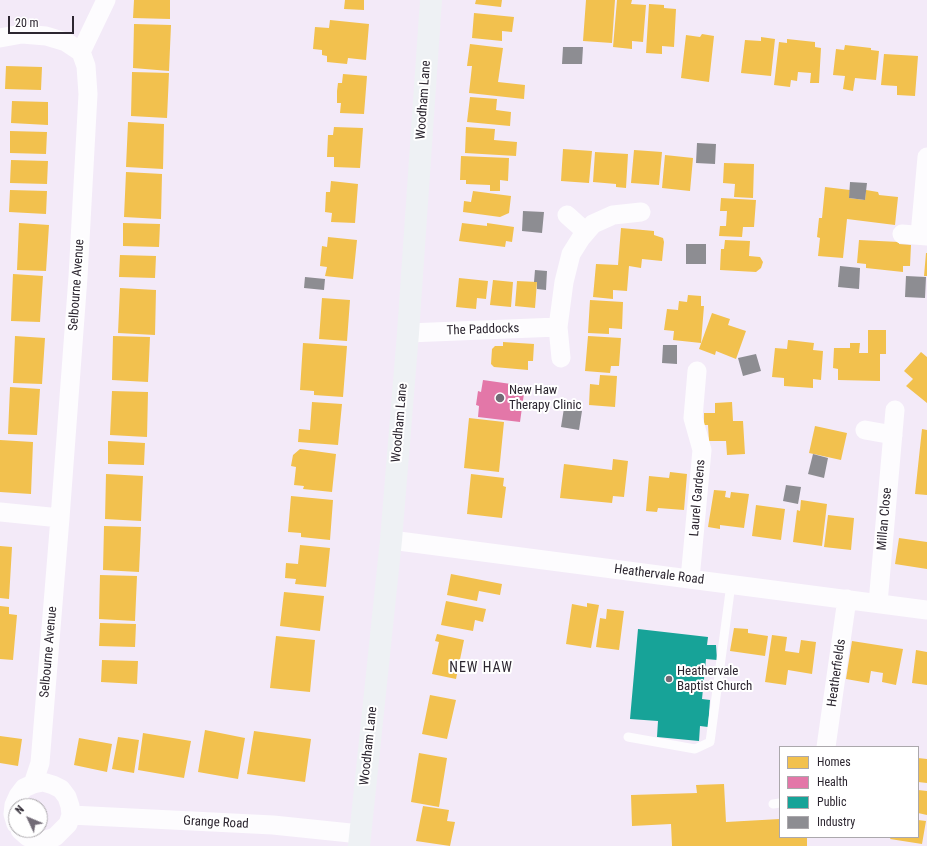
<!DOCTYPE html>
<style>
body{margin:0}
#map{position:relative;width:927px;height:846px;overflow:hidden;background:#f3eaf8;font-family:"Roboto Condensed",sans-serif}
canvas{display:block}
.legend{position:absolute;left:779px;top:746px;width:140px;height:92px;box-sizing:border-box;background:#fff;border:1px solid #aba8ac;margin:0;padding:5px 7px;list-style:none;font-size:12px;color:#2c2630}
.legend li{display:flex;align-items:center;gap:8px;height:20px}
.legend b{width:20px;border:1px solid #aba8ac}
.north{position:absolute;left:8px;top:798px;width:40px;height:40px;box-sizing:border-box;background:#fff;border:1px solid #aba8ac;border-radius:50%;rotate:314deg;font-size:11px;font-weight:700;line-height:16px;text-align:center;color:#2c2630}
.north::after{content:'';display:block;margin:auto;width:14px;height:18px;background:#726b76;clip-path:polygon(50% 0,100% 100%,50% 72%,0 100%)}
.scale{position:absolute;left:8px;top:16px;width:66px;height:18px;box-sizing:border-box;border:2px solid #2c2630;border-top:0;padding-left:5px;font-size:12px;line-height:14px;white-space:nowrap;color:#2c2630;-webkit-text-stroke:3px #fff;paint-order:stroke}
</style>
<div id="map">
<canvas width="927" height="846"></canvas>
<ul class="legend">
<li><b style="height:11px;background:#f2c14e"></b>Homes</li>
<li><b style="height:11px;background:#e377a8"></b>Health</li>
<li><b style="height:11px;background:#17a398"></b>Public</li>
<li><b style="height:11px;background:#8d8d92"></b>Industry</li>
</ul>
<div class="north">N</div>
<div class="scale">20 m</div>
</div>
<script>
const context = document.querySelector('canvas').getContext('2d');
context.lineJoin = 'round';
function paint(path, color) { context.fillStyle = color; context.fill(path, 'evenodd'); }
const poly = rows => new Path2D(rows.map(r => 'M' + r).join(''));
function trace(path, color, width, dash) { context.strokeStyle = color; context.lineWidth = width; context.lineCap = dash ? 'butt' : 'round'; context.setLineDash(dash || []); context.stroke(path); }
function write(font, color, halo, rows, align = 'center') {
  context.font = font + ' "Roboto Condensed",sans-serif'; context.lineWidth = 4; context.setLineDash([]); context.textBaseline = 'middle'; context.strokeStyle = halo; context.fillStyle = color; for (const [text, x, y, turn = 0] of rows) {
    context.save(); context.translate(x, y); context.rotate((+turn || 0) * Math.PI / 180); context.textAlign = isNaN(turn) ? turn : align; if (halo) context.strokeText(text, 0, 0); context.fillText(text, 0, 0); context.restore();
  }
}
paint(poly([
 [134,0,170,0,170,19,133,18],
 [345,0,364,0,364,10,344,9],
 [476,0,502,0,501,7,475,4],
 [586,0,615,0,612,43,583,41],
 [617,0,632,0,631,4,646,5,643,42,632,41,632,49,613,47],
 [649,4,664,5,664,8,676,9,674,47,662,46,662,54,646,53],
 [474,13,514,17,512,32,502,31,502,41,472,38],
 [330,20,369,24,366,60,348,58,347,64,327,62,327,56,322,55,322,50,313,49,315,27,329,28],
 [134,24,171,25,169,71,133,68],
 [702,34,714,36,709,82,681,78,686,35,700,37],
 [761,37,775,39,771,76,741,73,745,40,761,41],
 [787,39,815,42,815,47,821,48,819,83,810,83,811,73,798,72,797,81,791,80,790,87,774,85,779,42,787,43],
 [470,44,503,48,498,82,525,85,524,99,469,93,472,66,467,66],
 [845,45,871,48,871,50,879,51,876,80,855,78,853,91,843,89,845,76,833,75,836,49,844,50],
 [884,54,918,56,915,96,897,95,897,86,881,85],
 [6,66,42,67,41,90,5,89],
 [132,72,169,73,167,118,131,116],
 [343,74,367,76,364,114,340,113,341,103,337,103,337,91,338,83,342,83],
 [470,97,497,99,496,110,511,112,510,126,467,122],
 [12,101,48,102,48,125,11,123],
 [128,122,164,124,163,169,126,167],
 [334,127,363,128,360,168,334,167,334,157,327,157,328,135,333,135],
 [466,127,495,129,494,140,517,142,516,156,465,153],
 [10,131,47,132,46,154,10,153],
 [563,149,592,151,589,183,561,181],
 [634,150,662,152,659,185,631,183],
 [595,152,628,154,626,188,616,187,616,184,593,182],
 [665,155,693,158,690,191,662,188],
 [461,156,509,158,508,181,500,180,500,191,490,191,490,185,466,184,466,180,460,180],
 [11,160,48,161,47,184,10,183],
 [724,163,754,164,753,198,734,197,735,184,723,183],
 [126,172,162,174,161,219,124,217],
 [331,181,358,184,355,223,331,222,332,213,325,212,326,192,330,192],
 [825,187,850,190,849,198,865,200,866,190,878,192,879,195,898,197,895,225,847,219,843,258,818,256,820,238,817,237,819,218,822,218],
 [10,190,47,191,46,214,9,212],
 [473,191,511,196,509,213,500,217,463,212,464,201,471,202],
 [721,198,756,200,754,227,743,227,742,237,719,236,720,226,726,226,727,211,720,211],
 [19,223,49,225,46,271,17,270],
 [123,223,160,224,159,247,123,246],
 [462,223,487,226,487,223,514,227,512,242,506,241,505,247,459,241],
 [621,228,654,231,654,235,663,238,664,242,662,261,642,259,641,268,629,266,627,291,613,290,613,299,593,297,596,264,618,265],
 [328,237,357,240,353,279,325,276,327,267,320,266,322,246,327,247],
 [725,240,750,241,749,256,760,257,763,262,761,268,756,272,720,270,721,249,724,249],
 [859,240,899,242,899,244,911,245,910,266,903,266,903,272,866,268,866,264,857,263],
 [926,253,927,253,927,276,924,276],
 [120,255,156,256,155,278,119,277],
 [13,274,43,276,40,322,11,321],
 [459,278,488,281,486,299,477,298,476,309,456,307],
 [493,280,513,282,511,307,490,305],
 [517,281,537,282,535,308,515,306],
 [120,288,156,290,155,335,118,333],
 [688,295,701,296,701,306,704,306,701,343,673,340,674,331,664,330,667,309,678,310,679,301,687,302],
 [322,298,350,300,347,341,319,339],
 [590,300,623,302,622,329,609,328,609,334,588,333],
 [712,313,730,319,728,325,746,331,736,359,716,351,715,355,699,349],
 [868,330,886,330,886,354,880,354,880,381,838,380,838,369,833,368,834,348,850,348,850,343,860,343,859,353,868,353],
 [15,336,45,338,42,384,13,383],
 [113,336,150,337,148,382,112,380],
 [588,336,621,338,619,366,611,366,610,373,585,371],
 [788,340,814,343,813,350,823,351,821,380,813,379,813,388,784,386,784,378,772,377,775,348,787,349],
 [503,342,534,344,533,361,528,361,528,370,494,367,491,364,492,349,495,346,503,346],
 [303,343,347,346,343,397,314,395,314,391,300,390],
 [921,352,927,357,927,403,906,386,913,379,904,371],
 [600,375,617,376,615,407,589,405,590,384,599,385],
 [10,387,40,389,37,435,8,434],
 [112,391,148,392,147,437,110,435],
 [312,402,342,404,338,445,298,442,299,429,310,430],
 [732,402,733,421,743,421,745,454,727,455,726,441,709,441,708,425,704,425,704,413,715,413,715,403],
 [469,418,504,422,499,472,464,468],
 [815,426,847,433,841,460,809,453],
 [922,429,927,430,927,495,915,494],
 [0,440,33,442,31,494,0,492],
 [108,441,145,443,144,465,108,464],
 [300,449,336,454,332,492,303,489,304,486,294,485,296,467,291,466,293,455],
 [613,459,628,461,624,497,613,496,612,503,560,498,564,464,612,470],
 [670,472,687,474,684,510,658,508,657,512,646,511,649,476,669,478],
 [106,474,143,476,141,521,105,519],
 [471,474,504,478,503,486,506,487,502,518,467,514],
 [714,490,726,491,725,497,730,498,731,492,749,494,744,528,720,525,720,529,708,527],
 [291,496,333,500,330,540,301,537,301,533,288,532],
 [801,500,827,504,822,546,793,542,797,510,800,511],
 [756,505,785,509,781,540,752,536],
 [828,515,854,518,851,550,824,547],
 [104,526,141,527,139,572,103,570],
 [899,538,927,542,927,569,895,564],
 [300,545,330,548,326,587,295,584,296,579,285,578,286,563,298,564],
 [0,546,12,547,9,599,0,598],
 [451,574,502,584,500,595,479,591,477,601,447,595],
 [100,575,137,576,135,621,99,619],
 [284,592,324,596,320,631,280,626],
 [446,601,486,609,483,622,475,620,473,631,441,625],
 [587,603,599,605,591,648,566,644,572,604,587,607],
 [0,606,9,607,9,614,17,615,13,660,0,659],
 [607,609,624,611,619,650,596,647,600,618,606,619],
 [100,623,136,624,135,647,99,646],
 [734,628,748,629,748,633,768,636,765,656,730,651],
 [437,634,464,640,456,679,432,674,439,642,435,641],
 [772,635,787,637,785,651,799,653,801,640,816,642,812,674,788,670,786,685,765,682],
 [276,636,315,640,310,692,270,688],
 [852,641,903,649,896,685,882,682,883,673,871,671,869,683,846,679],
 [916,650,927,652,927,685,912,683],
 [102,660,138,661,137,684,101,682],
 [430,695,456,700,447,739,422,734],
 [205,730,245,738,238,779,198,772],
 [254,731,311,739,305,782,247,774],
 [143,733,191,741,184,778,138,770],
 [0,736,22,739,18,766,0,763],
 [118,737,139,740,134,773,112,769],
 [79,738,112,744,107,772,74,765],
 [419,753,447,758,439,807,411,802],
 [918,758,927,759,927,783,918,782],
 [724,784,726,822,780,819,780,837,807,837,807,846,672,846,671,824,632,826,631,795,697,793,696,785],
 [918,790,927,791,927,815,918,813],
 [423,806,449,810,447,821,455,822,450,846,416,841],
 [918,820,926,821,922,844,890,839,891,837,918,837]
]), '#f2c14e');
paint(poly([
 [483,380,525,386,520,422,478,417,479,406,476,405,478,391,481,392]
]), '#e377a8');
paint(poly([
 [638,629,708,637,707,645,716,645,717,660,706,659,702,699,710,700,708,727,700,726,699,741,657,737,658,721,630,719]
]), '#17a398');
paint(poly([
 [563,47,583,47,582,64,562,64],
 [697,143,716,144,715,164,696,163],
 [850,182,867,183,865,200,849,198],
 [523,211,544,212,542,233,522,231],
 [686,244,706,244,706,264,686,264],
 [840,266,860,268,859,289,838,287],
 [535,270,547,271,546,290,537,289,537,282,534,282],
 [906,276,926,277,925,298,905,297],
 [305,277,325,279,324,290,304,288],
 [663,345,677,345,677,364,662,363],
 [756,354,761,371,743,376,738,358],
 [564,408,582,411,579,430,561,427],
 [813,454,828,458,824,478,808,474],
 [786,485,801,487,798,504,783,501]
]), '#8d8d92');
trace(poly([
 [628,737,695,749,710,742,731,584],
 [773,804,780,803]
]), '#fdfcfe', 9);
trace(poly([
 [0,38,22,34,46,36,66,42,81,52,86,66,88,94,78,277,60,518,40,763,33,784],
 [81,52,106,0],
 [567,215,586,232],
 [902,234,927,236],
 [920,235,927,157],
 [408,333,558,327],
 [561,358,558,327,564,282,571,254,581,238,593,224,613,215,641,212],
 [865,430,893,435],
 [0,512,60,518],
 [391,540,927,610],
 [690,579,702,450,693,418,697,371],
 [878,603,895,410],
 [826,747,847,599],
 [71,815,273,825,360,834],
 [16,824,13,814,14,805,18,796,24,788,33,784,43,782,53,785,61,789,67,797,70,806,71,815,68,824,55,837,46,840,37,840,28,837,20,830]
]), '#fdfcfe', 19);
trace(poly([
 [359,846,391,540,408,333,431,0]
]), '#eef1f4', 22);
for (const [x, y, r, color] of [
 [500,398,5,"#726b76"],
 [669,679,4,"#726b76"]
]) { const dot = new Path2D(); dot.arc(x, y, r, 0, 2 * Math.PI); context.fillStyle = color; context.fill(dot); trace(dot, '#fff', 1.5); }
write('13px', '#2c2630', '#fff', [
 ["Woodham Lane",424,100,-86],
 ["Selbourne Avenue",77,285,-86],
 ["The Paddocks",483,330,-2],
 ["Woodham Lane",400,423,-85],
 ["Laurel Gardens",698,498,-85],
 ["Millan Close",885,519,-85],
 ["Heathervale Road",659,575,7],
 ["Selbourne Avenue",49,652,-85],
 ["Heatherfields",837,673,-82],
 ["Woodham Lane",369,746,-84],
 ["Grange Road",216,823,3]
]);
write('13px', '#2c2630', '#fff', [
 ["New Haw",509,391],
 ["Therapy Clinic",509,406],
 ["Heathervale",677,672],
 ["Baptist Church",677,687]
], 'left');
context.letterSpacing = '1px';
write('14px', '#2c2630', '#fff', [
 ["NEW HAW",481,668]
]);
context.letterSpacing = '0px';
</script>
